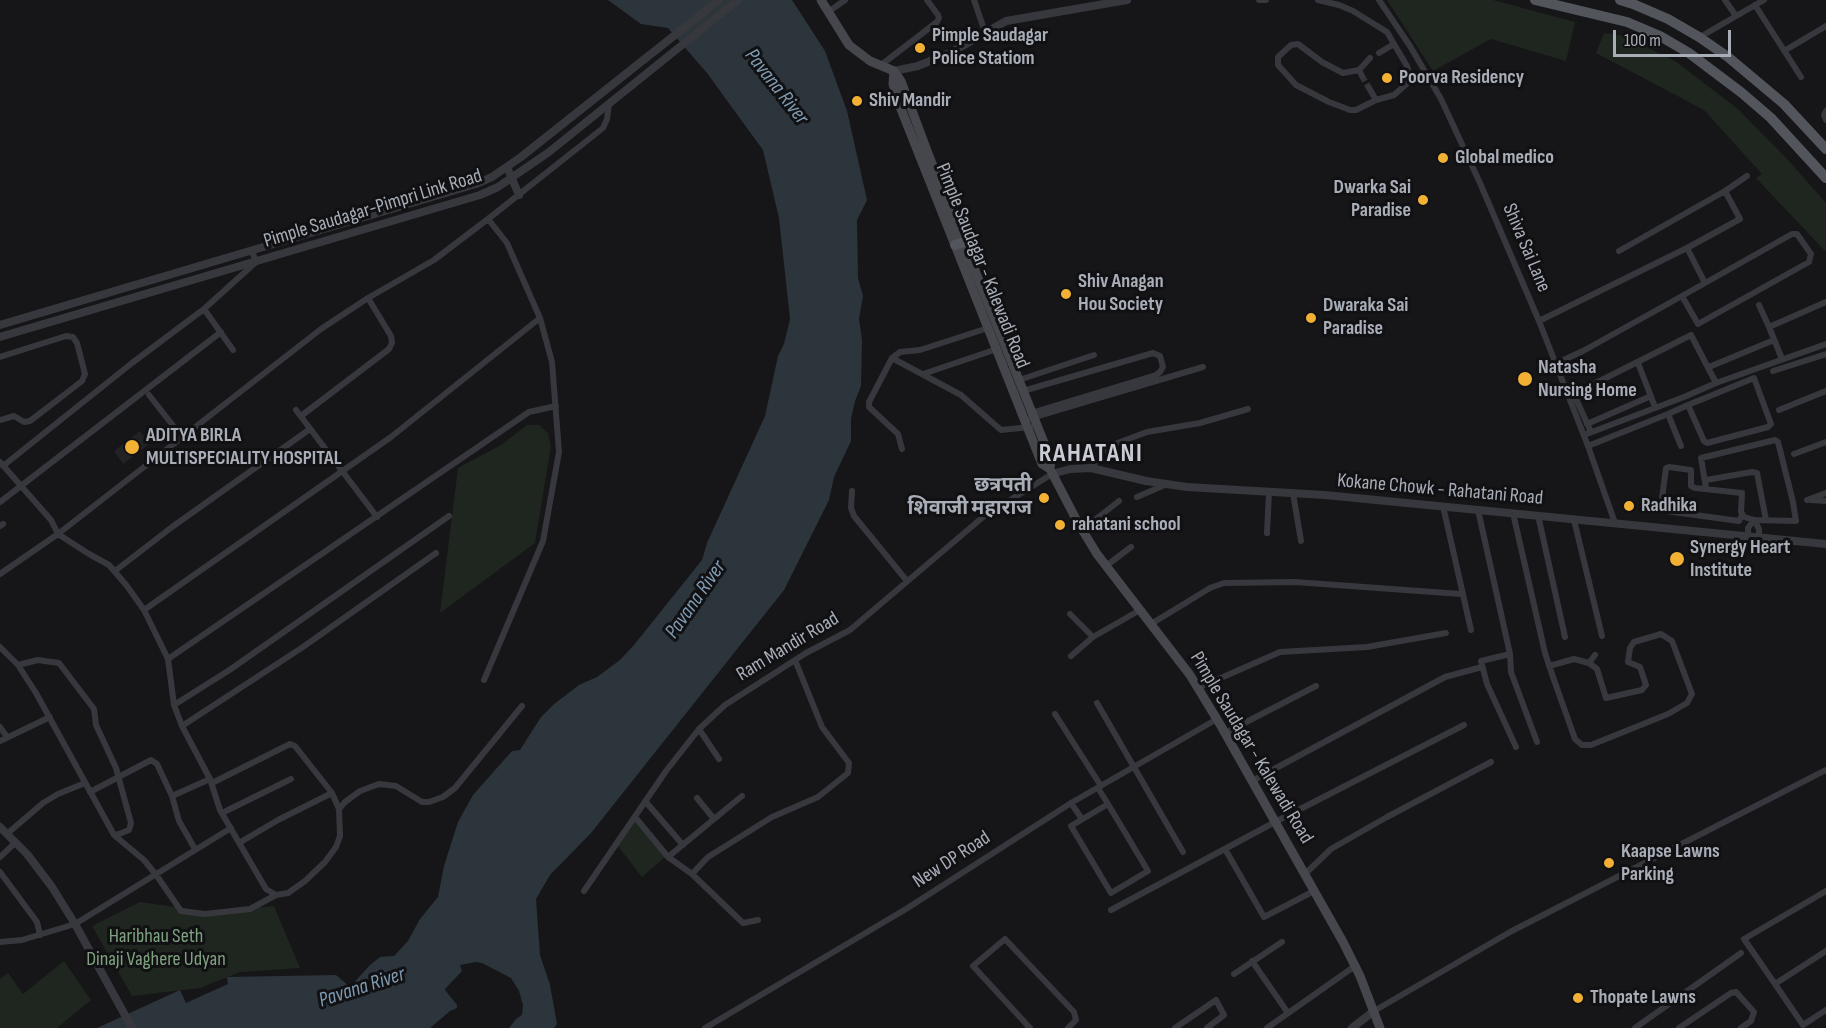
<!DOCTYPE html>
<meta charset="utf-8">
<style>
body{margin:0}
#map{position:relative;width:1826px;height:1028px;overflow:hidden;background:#161618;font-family:"Sofia Sans Condensed",sans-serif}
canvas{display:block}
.scale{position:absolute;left:1613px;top:30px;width:118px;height:27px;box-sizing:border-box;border:3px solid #a8adb8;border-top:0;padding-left:8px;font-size:18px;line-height:21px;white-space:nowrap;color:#a8adb8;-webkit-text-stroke:4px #111113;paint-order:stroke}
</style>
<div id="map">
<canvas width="1826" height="1028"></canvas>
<div class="scale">100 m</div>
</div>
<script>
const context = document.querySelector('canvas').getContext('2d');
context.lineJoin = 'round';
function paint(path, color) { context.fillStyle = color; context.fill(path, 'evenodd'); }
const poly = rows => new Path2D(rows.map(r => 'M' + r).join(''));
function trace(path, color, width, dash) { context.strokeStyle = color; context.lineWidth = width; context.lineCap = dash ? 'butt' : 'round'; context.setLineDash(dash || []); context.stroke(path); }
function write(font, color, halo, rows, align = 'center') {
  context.font = font + ' "Sofia Sans Condensed","Noto Sans Devanagari",sans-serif'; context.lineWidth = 6; context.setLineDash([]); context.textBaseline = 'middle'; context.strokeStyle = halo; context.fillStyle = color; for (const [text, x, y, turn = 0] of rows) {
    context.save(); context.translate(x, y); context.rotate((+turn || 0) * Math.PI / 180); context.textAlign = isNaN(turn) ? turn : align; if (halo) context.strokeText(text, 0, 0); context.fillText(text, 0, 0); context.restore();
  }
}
paint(poly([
 [140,431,149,444,123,464,114,451]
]), '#222225');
paint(poly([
 [1387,0,1493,0,1575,22,1566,61,1491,39,1433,71],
 [1604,33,1624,36,1675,61,1738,109,1788,160,1826,203,1826,252,1756,178,1762,174,1704,110,1596,53],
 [527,425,539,425,548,433,551,446,535,543,440,613,458,468,501,445],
 [634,819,665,857,642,877,617,845],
 [140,902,210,912,274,906,300,968,240,972,200,988,132,996,92,926],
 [64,961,91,1000,57,1028,0,1028,0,979,8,973,23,994]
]), '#1e261f');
paint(poly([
 [608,0,792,0,825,51,847,111,867,200,857,220,858,278,863,296,859,319,862,340,861,386,855,401,851,419,851,441,834,477,829,500,784,590,591,833,550,875,536,899,540,955,550,985,557,1024,554,1028,509,1028,516,1019,522,1015,523,1005,519,991,511,978,482,963,476,962,460,965,462,971,446,988,445,990,457,1005,457,1008,450,1011,430,1028,97,1028,180,990,186,1003,228,984,227,977,336,975,350,987,370,965,380,957,394,956,408,941,420,919,438,897,444,866,458,822,473,795,512,751,520,750,541,717,553,705,579,685,597,677,620,660,634,645,702,560,707,543,765,416,778,356,784,344,790,319,779,218,763,150,707,73,668,28,641,24]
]), '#2c353c');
trace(poly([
 [1362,76,1369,88]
]), '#333438', 6, [6, 3]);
trace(poly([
 [974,0,985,32],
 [1259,0,1266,0],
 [1318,0,1339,5,1353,11,1387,32,1407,66,1411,80],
 [1379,0,1410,46,1441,99,1480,183,1539,321,1588,446,1615,523],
 [1725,0,1736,16],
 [1755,5,1801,77],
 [828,12,845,0],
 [1700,37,1764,0],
 [1784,51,1826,26],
 [1379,53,1394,44],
 [881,65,937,22,939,18,938,15,927,0],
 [1359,70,1370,58],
 [1362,76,1359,70,1343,73,1322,62,1298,44,1291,45,1278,57,1278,65,1296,85,1329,102,1350,110,1356,110,1376,100,1394,95,1411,80,1426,74],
 [1369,88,1376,100],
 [1826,111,1824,115,1826,120],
 [1687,248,1740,219,1725,191,1747,176],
 [1619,251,1725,191],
 [1759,305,1769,327],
 [204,309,256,262,252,251],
 [1539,321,1687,248,1705,283],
 [0,357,66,336,73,337,77,343,85,374,82,381,73,388,30,421,24,422,14,416,0,420],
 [892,358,900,352,920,350,988,328],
 [1782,359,1769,327,1826,302],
 [1638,363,1655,407],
 [1555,364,1583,351,1682,296,1792,234,1797,234,1811,254,1809,262,1698,324,1682,296],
 [1709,367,1774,340],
 [1773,371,1826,354],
 [923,374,997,349],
 [1019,380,1094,355],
 [1023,391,1153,353,1160,356,1163,367,1160,372,1156,375,1031,413],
 [149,395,182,437],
 [296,410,377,517],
 [1779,410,1826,391],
 [1668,414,1681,446],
 [301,416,389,349,392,343,391,336,368,298],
 [1031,418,1203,367],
 [1587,424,1651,396],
 [1591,432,1576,399,1576,393,1691,335,1716,383],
 [1584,435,1684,397,1716,383,1826,344],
 [1588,446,1668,414,1688,405,1754,378,1771,424,1768,427,1707,443,1704,441,1688,405],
 [902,449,898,434,869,407,869,402,892,358,961,395,1001,430,1030,427],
 [1794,454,1826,442],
 [0,462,51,520,58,534,89,554,109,565,127,586,144,610,168,659,174,705,182,726,210,779,220,810,266,889,276,895,288,893,305,881,325,862,336,847,340,836,339,809,332,793,295,746,290,744,212,783],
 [3,466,132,363,204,309,233,350],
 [1091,468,1107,447,1147,432,1200,423,1248,409],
 [1706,480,1752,472,1757,473,1766,520],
 [1706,488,1701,458,1775,440,1778,442,1793,502,1796,521,1754,520,1744,517,1741,512,1742,493,1695,488,1691,486,1691,470,1669,467,1666,468,1661,506,1666,511,1739,521,1742,515],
 [852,491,851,508,854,516,907,581],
 [1293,493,1301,541],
 [1137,497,1167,484],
 [1807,500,1826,493],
 [1811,500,1826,501],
 [0,502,221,332],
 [1443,506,1471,630],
 [1478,510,1510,654,1511,672,1537,742],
 [1513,513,1545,653,1553,677,1575,739,1582,745,1591,745,1668,714,1687,703,1692,694,1672,641,1661,634,1634,642,1630,648,1628,662,1640,667,1646,685,1642,690,1606,698,1597,669,1589,663,1574,659,1549,666],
 [1538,515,1565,637],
 [1574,520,1602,636],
 [1754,520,1759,529,1759,537],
 [0,526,3,524],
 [1082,530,1119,501],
 [1267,533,1269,492],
 [1748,536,1748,528,1754,520],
 [1106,566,1131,547],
 [115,571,172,527,310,429],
 [0,574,58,534,321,329,368,298,434,260,488,219,603,128,607,119,609,104],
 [144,610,391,437,540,318],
 [1070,614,1093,637],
 [1151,624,1210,588,1224,583,1295,582,1461,594],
 [0,647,18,665,36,693,114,835,144,860,157,876,181,911,205,914,250,909,276,895],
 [1510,654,1481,661,1487,684,1516,747],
 [1071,656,1093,637,1140,610],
 [168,659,529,412,556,406],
 [1589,663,1595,655],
 [18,665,38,660,59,663,94,709,96,725,116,768,131,823,129,830,119,834,115,835],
 [484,680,543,541,559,452,552,362,540,318,507,243,488,219],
 [1198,688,1280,652,1367,647,1446,633],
 [1097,703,1183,852],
 [174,705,231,669,449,516],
 [1055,714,1101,786],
 [182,726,303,647,436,553],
 [0,727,7,737],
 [699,729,719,759],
 [1225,733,1316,686],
 [0,741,50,717],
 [1252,781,1445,677,1482,667],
 [1098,788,1108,804,1148,871,1111,893,1071,826,1108,804],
 [90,792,151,760,157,764,172,796,179,821,195,849],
 [172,796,210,779],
 [697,798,714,819],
 [645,801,683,845],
 [1071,803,1082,819],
 [339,809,345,802,360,791,379,784,396,786,422,802,429,802,443,797,455,788,522,706],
 [222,813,291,779],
 [635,817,668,857,692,874,743,923,758,920],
 [8,833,43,803,58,794,85,783],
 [239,843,278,820,332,793],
 [1225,849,1264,917,1314,891],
 [0,857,16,842],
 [668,857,742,796],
 [0,872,37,922,40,935],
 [692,874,708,857,772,817,818,797,848,773,849,763,822,727,795,660],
 [1305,874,1331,849,1387,817,1491,762],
 [584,891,666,771,699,729,725,705,806,653,850,630,983,517,1052,474],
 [1826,891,1744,939,1775,984,1826,951],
 [1111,910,1275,822,1464,725],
 [0,942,22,940,75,924,231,828],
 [1252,961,1288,1013],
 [1234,974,1282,942],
 [1775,984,1803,1025,1826,1010],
 [1374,1011,1510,932,1826,770],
 [705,1028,906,909,1071,803,1217,719],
 [1030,1028,973,966,1005,939,1074,1012,1076,1020,1068,1028],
 [1175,1028,1216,1000,1224,1015,1207,1028],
 [1267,1028,1355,966],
 [1635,1028,1741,953],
 [1679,1028,1731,993,1736,992,1754,1012,1751,1021,1741,1028]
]), '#37383d', 6);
trace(poly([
 [894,71,918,66,952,52,1006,21,1127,0],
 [507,167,519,195],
 [0,325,476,184,492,177,521,157,719,0],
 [0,337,480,195,498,187,549,152,738,0],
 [1052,474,1070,469,1091,468,1146,481,1187,487,1325,495,1826,544],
 [0,827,27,854,52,887,75,924,132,1028],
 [1352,1028,1374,1011]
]), '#37383d', 8);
trace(poly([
 [821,0,849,45,870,61,894,71,901,81,929,156,1051,460,1050,469],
 [894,71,893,84,899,104,1042,464,1050,469,1078,523,1097,554,1190,675,1221,726,1343,942,1360,976,1380,1028]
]), '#45474d', 9);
trace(poly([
 [1535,0,1627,22,1660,36,1689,53,1742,93,1771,118,1826,178],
 [1620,0,1633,4,1668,19,1699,37,1728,57,1784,104,1826,149],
 [955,245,964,242]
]), '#53555c', 10);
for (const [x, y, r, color] of [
 [920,48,6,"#f2b134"],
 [1387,78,6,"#f2b134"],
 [857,101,6,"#f2b134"],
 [1443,158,6,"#f2b134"],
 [1423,200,6,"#f2b134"],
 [1066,294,6,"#f2b134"],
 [1311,318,6,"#f2b134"],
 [1525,379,8,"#f2b134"],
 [132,447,8,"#f2b134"],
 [1044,498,6,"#f2b134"],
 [1629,506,6,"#f2b134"],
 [1060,525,6,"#f2b134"],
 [1677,559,8,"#f2b134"],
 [1609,863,6,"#f2b134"],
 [1578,998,6,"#f2b134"]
]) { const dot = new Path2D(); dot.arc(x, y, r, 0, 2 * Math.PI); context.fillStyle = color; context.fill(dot); trace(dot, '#111113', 2); }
write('bold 20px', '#a8adb8', '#111113', [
 ["Pimple Saudagar",932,36],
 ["Police Statiom",932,59],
 ["Poorva Residency",1399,78],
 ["Shiv Mandir",869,101],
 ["Global medico",1455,158],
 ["Dwarka Sai",1411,188,"right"],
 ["Paradise",1411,211,"right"],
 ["Shiv Anagan",1078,282],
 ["Hou Society",1078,305],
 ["Dwaraka Sai",1323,306],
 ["Paradise",1323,329],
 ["Natasha",1538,368],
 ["Nursing Home",1538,391],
 ["ADITYA BIRLA",146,436],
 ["MULTISPECIALITY HOSPITAL",146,459],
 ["छत्रपती",1032,486,"right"],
 ["शिवाजी महाराज",1032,509,"right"],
 ["Radhika",1641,506],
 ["rahatani school",1072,525],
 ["Synergy Heart",1690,548],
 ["Institute",1690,571],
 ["Kaapse Lawns",1621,852],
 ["Parking",1621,875],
 ["Thopate Lawns",1590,998]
], 'left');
write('20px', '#a8adb8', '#111113', [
 ["Pimple Saudagar-Pimpri Link Road",373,209,-17],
 ["Shiva Sai Lane",1526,248,67],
 ["Pimple Saudagar - Kalewadi Road",982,266,68],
 ["Kokane Chowk - Rahatani Road",1440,490,5],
 ["Ram Mandir Road",788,647,-31],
 ["Pimple Saudagar - Kalewadi Road",1251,748,59],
 ["New DP Road",952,860,-33]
]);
write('20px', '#7fa381', '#111113', [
 ["Haribhau Seth",156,937],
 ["Dinaji Vaghere Udyan",156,960]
]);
write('italic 21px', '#7f9bb3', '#111113', [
 ["Pavana River",776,87,52],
 ["Pavana River",696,600,-55],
 ["Pavana River",362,988,-18]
]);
context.letterSpacing = '1.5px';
write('bold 26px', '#c9ccd4', '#111113', [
 ["RAHATANI",1091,454]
]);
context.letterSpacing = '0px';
</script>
